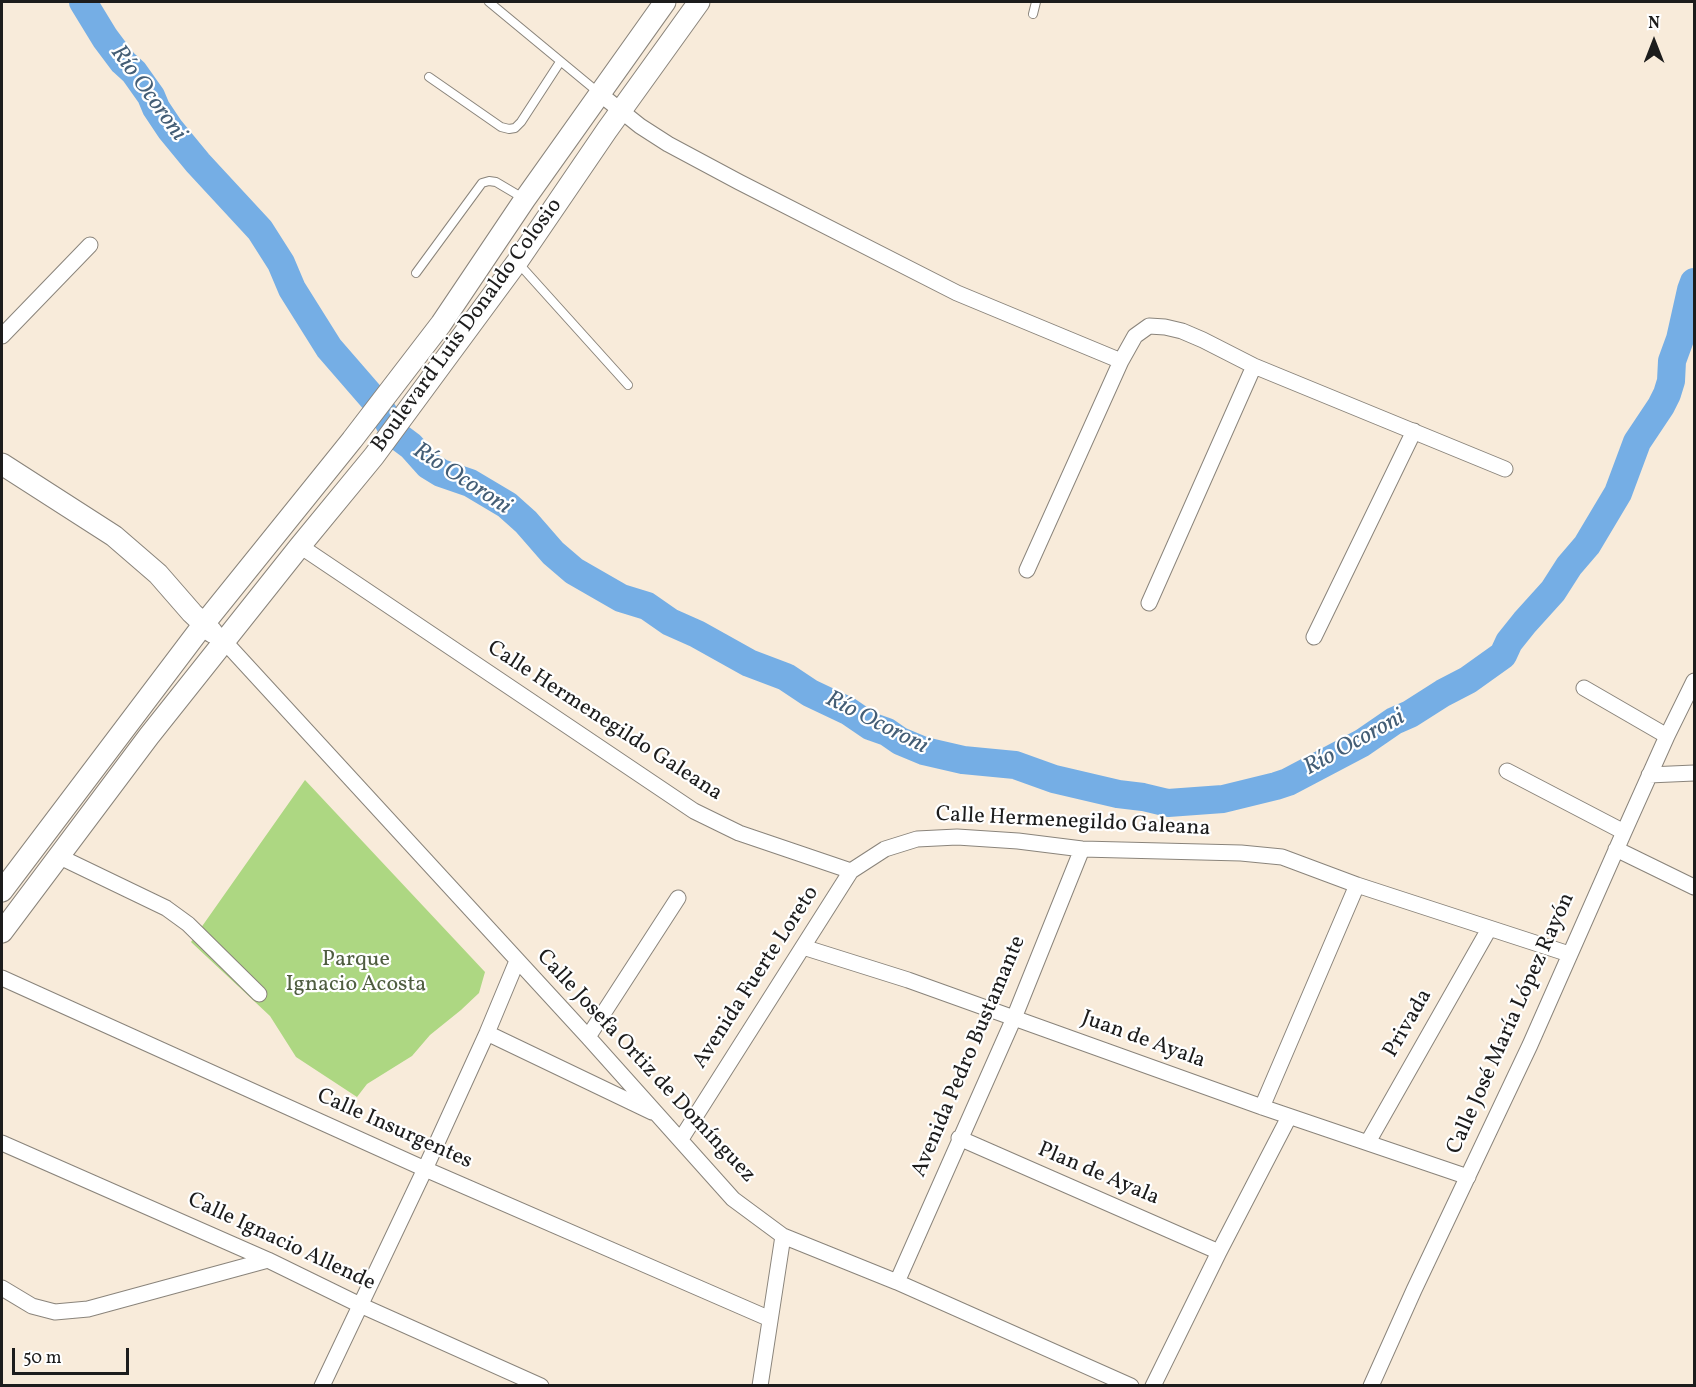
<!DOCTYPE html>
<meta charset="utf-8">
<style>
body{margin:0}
#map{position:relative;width:1696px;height:1387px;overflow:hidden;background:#f8ebda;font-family:Vollkorn,serif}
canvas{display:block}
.frame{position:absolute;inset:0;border:3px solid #1c1c1c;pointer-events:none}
.north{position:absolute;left:1624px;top:12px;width:60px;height:60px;-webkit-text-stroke:4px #fff;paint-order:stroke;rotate:0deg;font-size:16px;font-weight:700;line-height:24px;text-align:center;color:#1c1c1c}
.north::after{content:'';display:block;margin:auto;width:21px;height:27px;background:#1c1c1c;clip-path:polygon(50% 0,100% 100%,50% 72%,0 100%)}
.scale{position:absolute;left:12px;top:1348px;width:117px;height:27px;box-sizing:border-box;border:3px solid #1c1c1c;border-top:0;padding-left:8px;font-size:18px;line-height:21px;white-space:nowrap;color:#1c1c1c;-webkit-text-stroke:4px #fff;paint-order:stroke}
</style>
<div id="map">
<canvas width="1696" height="1387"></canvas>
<div class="frame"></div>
<div class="north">N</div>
<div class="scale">50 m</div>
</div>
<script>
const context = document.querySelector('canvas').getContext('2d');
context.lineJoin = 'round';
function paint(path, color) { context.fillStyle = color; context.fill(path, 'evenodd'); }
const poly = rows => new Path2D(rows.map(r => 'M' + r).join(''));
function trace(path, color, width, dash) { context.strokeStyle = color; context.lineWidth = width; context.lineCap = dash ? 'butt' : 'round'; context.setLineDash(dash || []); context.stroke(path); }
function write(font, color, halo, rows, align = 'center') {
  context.font = font + ' Vollkorn,serif'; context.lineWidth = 4.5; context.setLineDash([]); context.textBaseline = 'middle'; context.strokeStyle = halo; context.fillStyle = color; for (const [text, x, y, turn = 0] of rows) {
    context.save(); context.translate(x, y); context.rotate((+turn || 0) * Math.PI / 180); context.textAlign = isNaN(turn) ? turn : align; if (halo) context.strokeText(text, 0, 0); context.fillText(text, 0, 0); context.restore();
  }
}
paint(poly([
 [305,780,485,972,479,993,461,1010,430,1035,412,1056,367,1084,357,1097,296,1057,270,1016,191,942]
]), '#add782');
trace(poly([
 [83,2,105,38,123,62,134,72,151,96,156,108,170,129,198,163,260,230,281,263,292,289,329,348,375,401,383,412,395,434,411,446,428,465,441,473,470,483,507,505,526,522,553,553,574,571,621,598,647,606,670,622,697,634,749,663,786,677,810,693,848,711,870,726,887,732,900,741,924,751,963,760,1015,765,1054,779,1118,794,1143,797,1168,803,1223,799,1276,786,1288,782,1362,743,1394,721,1410,714,1443,693,1468,680,1503,655,1509,642,1525,622,1553,591,1569,566,1587,545,1618,493,1637,442,1661,406,1667,394,1671,381,1672,361,1680,339,1691,290,1694,282]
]), '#75aee5', 28);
const lane = poly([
 [489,2,599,93],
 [1033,14,1036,2],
 [429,77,501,127,509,129,515,128,521,122,560,62],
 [519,264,628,385],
 [416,273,482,183,489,181,496,182,523,198]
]);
const street = poly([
 [600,94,640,126,668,144,739,182,957,293,1121,361],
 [2,336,90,245],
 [300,546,694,811,739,833,851,871,885,849,917,839,957,837,1018,841,1082,849,1241,853,1282,857,1357,885,1569,954],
 [1027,570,1121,361,1135,336,1149,326,1165,327,1182,331,1203,340,1254,366,1505,469],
 [1149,603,1254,366],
 [1314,637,1414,431],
 [225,642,588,1037,733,1199,783,1236,897,1282,1131,1386],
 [1584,688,1667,736],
 [1507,771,1624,832],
 [1649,775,1694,773],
 [1616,849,1694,887],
 [58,856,166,908,188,924,259,994],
 [803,947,908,980,1262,1107,1468,1177],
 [2,978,425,1169,770,1319],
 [487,1033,652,1112],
 [588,1037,678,898],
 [1262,1107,1357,885],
 [959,1138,1219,1252],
 [681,1139,851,871],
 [1368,1142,1489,929],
 [2,1143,268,1260,360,1305,541,1386],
 [897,1282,1014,1018,1082,849],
 [2,1288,32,1306,55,1312,88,1309,268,1260],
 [322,1386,425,1169,487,1033,517,961],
 [760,1386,783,1236],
 [1153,1386,1219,1252,1289,1117],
 [1371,1386,1414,1290,1530,1045,1624,832,1667,736,1694,681]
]);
const secondary = poly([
 [2,464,114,536,158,574,192,613,212,632],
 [2,891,203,625,352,440,441,324,525,199,665,2],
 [2,932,149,736,300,546,374,456,517,262,607,130,699,2]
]);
trace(lane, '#8a847b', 10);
trace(street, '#8a847b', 17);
trace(secondary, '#8a847b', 23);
trace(lane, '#fff', 8);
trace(street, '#fff', 15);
trace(secondary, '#fff', 21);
write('22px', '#1c1c1c', '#fff', [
 ["Boulevard Luis Donaldo Colosio",468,326,-54],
 ["Calle Hermenegildo Galeana",604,722,33],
 ["Calle Hermenegildo Galeana",1073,823,3],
 ["Avenida Fuerte Loreto",757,978,-57],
 ["Privada",1409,1024,-60],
 ["Calle José María López Rayón",1512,1024,-66],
 ["Juan de Ayala",1143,1041,20],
 ["Avenida Pedro Bustamante",970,1057,-67],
 ["Calle Josefa Ortiz de Domínguez",645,1067,47],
 ["Calle Insurgentes",394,1130,24],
 ["Plan de Ayala",1098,1175,23],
 ["Calle Ignacio Allende",281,1243,25]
]);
write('22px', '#4f5d40', '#fff', [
 ["Parque",356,961],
 ["Ignacio Acosta",356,986]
]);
write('italic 24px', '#445e76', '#fff', [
 ["Río Ocoroni",147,94,54],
 ["Río Ocoroni",461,480,33],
 ["Río Ocoroni",876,724,27],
 ["Río Ocoroni",1355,744,-29]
]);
</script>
